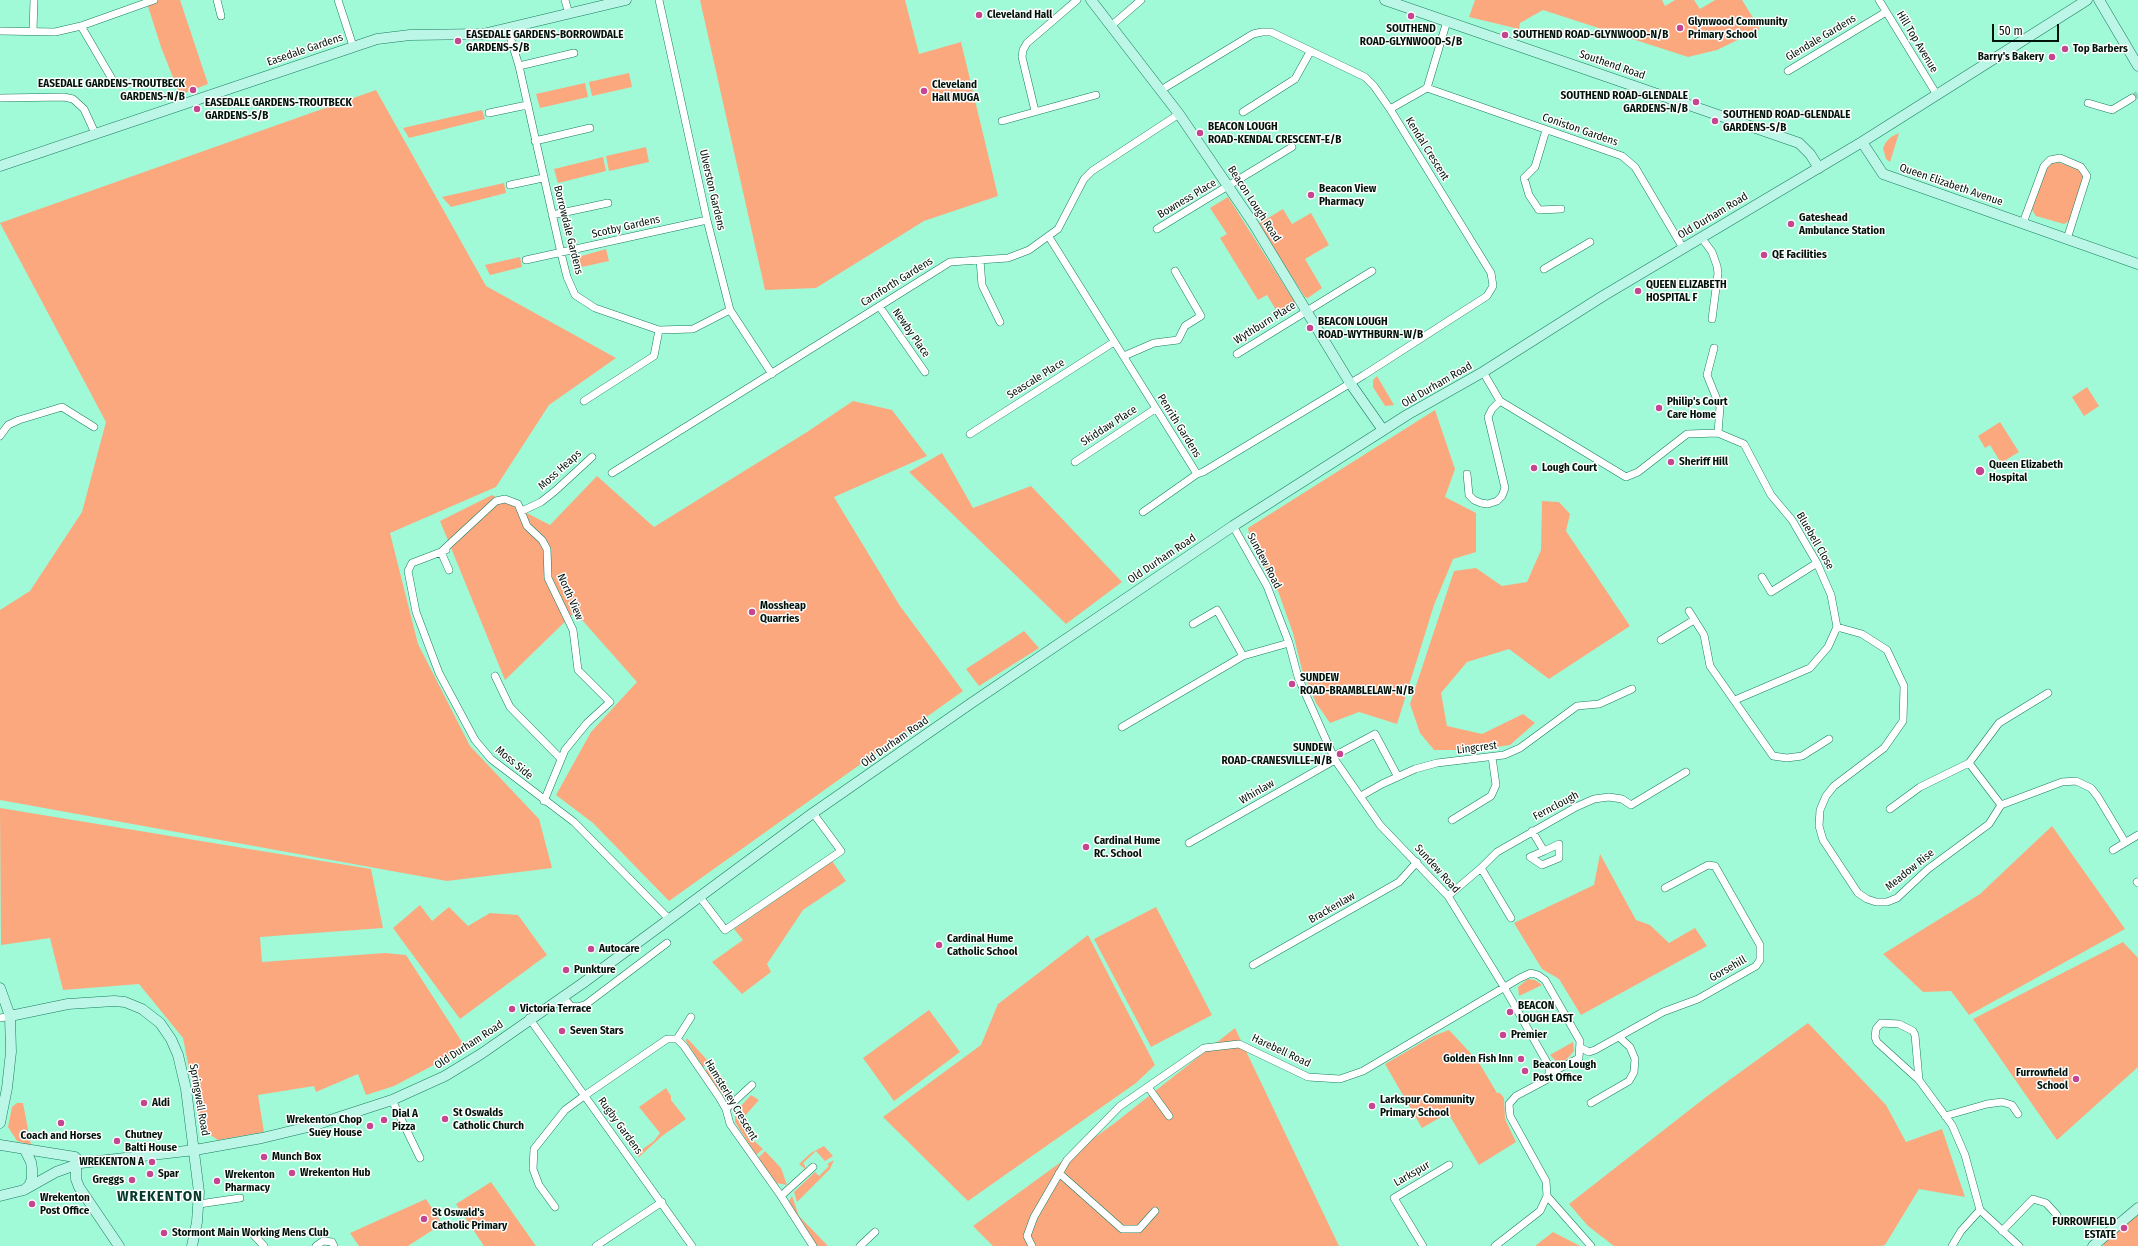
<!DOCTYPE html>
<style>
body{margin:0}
#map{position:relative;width:2138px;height:1246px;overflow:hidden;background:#a0fad7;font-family:"Fira Sans Condensed",sans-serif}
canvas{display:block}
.scale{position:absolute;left:1992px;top:24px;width:67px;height:18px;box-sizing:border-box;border:2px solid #00140b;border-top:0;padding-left:5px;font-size:12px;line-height:14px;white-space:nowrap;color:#00140b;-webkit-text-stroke:3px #fff;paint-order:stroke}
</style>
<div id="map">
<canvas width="2138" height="1246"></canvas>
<div class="scale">50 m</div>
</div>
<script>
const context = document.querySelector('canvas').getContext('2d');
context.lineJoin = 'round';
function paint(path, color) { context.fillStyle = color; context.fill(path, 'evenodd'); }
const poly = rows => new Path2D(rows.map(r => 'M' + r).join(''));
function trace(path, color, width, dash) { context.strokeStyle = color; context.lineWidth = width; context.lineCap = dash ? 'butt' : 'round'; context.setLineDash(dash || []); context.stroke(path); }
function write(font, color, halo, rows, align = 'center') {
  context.font = font + ' "Fira Sans Condensed",sans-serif'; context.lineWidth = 3; context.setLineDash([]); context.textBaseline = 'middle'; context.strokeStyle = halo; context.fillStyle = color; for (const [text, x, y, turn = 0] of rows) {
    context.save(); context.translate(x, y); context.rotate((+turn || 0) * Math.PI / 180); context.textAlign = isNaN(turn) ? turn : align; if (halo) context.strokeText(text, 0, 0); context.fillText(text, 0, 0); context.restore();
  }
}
paint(poly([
 [146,0,180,0,208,84,180,95,161,47],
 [700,0,905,0,919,54,961,42,998,196,924,221,816,288,765,290],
 [1475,0,1662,0,1665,6,1675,0,1694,0,1700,9,1715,0,1742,0,1760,29,1717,50,1688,57,1543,10,1520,23,1519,29,1469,17],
 [629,73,632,87,592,96,589,82],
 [585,83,588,97,540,108,536,94],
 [376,90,486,286,616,358,549,405,496,487,390,533,418,644,470,746,539,819,552,868,447,881,0,800,0,610,30,591,82,512,106,422,0,223],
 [482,110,485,119,409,138,403,128],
 [1899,133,1890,162,1886,159,1883,148,1886,142,1891,137],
 [646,147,649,162,609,171,606,156],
 [603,157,606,171,558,183,554,169],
 [2057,162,2079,169,2084,177,2069,221,2064,224,2036,216,2032,210,2046,169,2050,163],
 [504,183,506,193,451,207,442,197],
 [1228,197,1296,304,1279,315,1267,295,1258,300,1220,238,1227,234,1210,208],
 [1283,209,1292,224,1311,213,1329,245,1305,259,1322,288,1308,298,1305,297,1258,224],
 [606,249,609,261,573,269,574,260,578,257],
 [520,257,522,267,490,275,485,265],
 [1377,376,1394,405,1385,406,1373,387,1373,380],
 [2087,387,2099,406,2084,416,2072,397],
 [853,401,892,410,927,456,834,497,900,606,963,691,669,901,593,823,556,795,591,732,637,682,575,612,505,680,440,521,492,495,550,525,597,476,654,527,807,432],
 [1435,410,1455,469,1445,497,1476,513,1476,552,1453,559,1434,605,1397,724,1359,712,1330,723,1316,703,1302,670,1293,633,1278,591,1251,543,1248,528],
 [2000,422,2019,452,2001,463,1990,445,1985,448,1978,436],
 [942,453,973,508,1031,486,1122,582,1066,624,909,472],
 [1542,501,1559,502,1570,514,1566,531,1630,626,1549,679,1509,649,1467,662,1441,693,1447,726,1482,734,1523,714,1535,723,1510,745,1476,750,1434,750,1420,733,1410,704,1454,571,1476,568,1502,586,1527,582,1541,550],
 [1024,631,1039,648,979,686,966,669],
 [0,808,371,869,383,928,260,937,262,962,385,953,406,955,466,1048,394,1086,366,1095,358,1074,316,1092,314,1086,258,1095,264,1132,218,1140,201,1129,183,1038,139,984,63,990,50,938,1,945],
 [2052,826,2125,929,1969,1015,1951,991,1923,992,1883,954,1980,894],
 [1600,854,1636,920,1650,925,1669,943,1695,928,1707,946,1581,1015,1559,979,1542,969,1514,923,1594,885],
 [832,861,846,881,803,910,767,964,771,972,742,994,712,962,743,940,734,929],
 [420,905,432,921,449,907,468,926,490,913,518,915,547,955,460,1019,393,928],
 [1156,907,1212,1015,1151,1047,1094,939],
 [1088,935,1155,1065,1136,1083,968,1201,883,1117,981,1045,998,1004],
 [2123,942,2138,958,2138,1067,2057,1140,1973,1019],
 [1528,979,1535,980,1542,985,1519,996,1518,987],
 [929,1010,960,1052,894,1101,863,1058],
 [1808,1023,1886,1105,1906,1142,1942,1129,1965,1197,1919,1189,1885,1245,1880,1246,1614,1246,1588,1226,1569,1204,1706,1097],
 [1235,1028,1339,1246,993,1246,973,1226,1116,1122],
 [1449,1030,1478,1061,1497,1093,1500,1093,1504,1098,1505,1119,1516,1142,1479,1165,1448,1113,1422,1128,1385,1064,1433,1036],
 [687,1038,709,1062,703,1067,686,1041],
 [1573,1042,1574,1051,1566,1060,1556,1061,1550,1055],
 [711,1065,724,1079,733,1098,728,1099,724,1097,705,1071],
 [666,1088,671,1096,671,1100,686,1119,662,1136,639,1157,636,1154,654,1141,660,1133,639,1107],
 [751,1095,759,1100,744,1117,740,1107],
 [17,1103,23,1103,31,1145,17,1141,8,1127,12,1107],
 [735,1110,750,1137,763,1149,756,1155,735,1122],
 [824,1146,833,1156,825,1161,816,1151,803,1163,805,1166,805,1169,799,1164,811,1153],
 [765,1151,781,1168,787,1185,776,1183,766,1169,758,1158],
 [834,1160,830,1169,797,1202,794,1192,815,1172,819,1176,829,1166,827,1164],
 [491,1182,536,1246,484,1246,456,1204],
 [792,1196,799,1216,828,1246,817,1246,791,1208,789,1201],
 [426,1199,442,1224,408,1246,359,1246,350,1233],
 [2138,1213,2138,1246,2104,1246,2101,1241],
 [1553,1232,1580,1246,1535,1246]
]), '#fca87e');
trace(poly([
 [2132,98,2138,94]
]), '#88d8b8', 7, [7, 3.5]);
const street = poly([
 [217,0,221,16],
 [338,0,353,46],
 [565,0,569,14],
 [659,0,707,220,730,310,772,374],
 [1879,0,1937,95],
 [81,26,115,84],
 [1111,26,1141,0],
 [508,30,519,66,561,253,567,277,575,295,595,308,659,330,693,329,730,310],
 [0,31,55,32,81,26,154,0],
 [33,31,34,0],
 [519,66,574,53],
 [1788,71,1886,12],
 [1427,88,1622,156,1635,167,1683,248],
 [0,98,64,97,73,99,84,109,95,133],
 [2088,103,2112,110,2132,98],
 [1390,109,1427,88,1447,21],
 [1035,111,1022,57,1023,50,1027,43,1077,0],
 [1243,112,1295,79,1310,52],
 [489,113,527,105],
 [1002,121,1096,95],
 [1546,130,1535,167,1524,178,1529,195,1539,210,1561,209],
 [535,141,590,128],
 [510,185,543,178],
 [552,215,608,203],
 [2023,223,2044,166,2050,160,2060,158,2081,167,2087,176,2067,239],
 [1157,229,1292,147],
 [1049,237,1197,474,1203,472,1364,375,1487,296,1493,286,1491,273,1390,109,1374,86,1365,77,1271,32,1262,32,1253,34,1161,90],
 [1701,237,1712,252,1717,266,1718,273,1712,319],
 [526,260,707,220],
 [980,260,982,285,1000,322],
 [1544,269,1590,242],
 [879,306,925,372],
 [1714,348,1707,375,1720,407,1718,433],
 [1237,354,1372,271],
 [1124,356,1154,343,1178,340,1185,326,1201,316,1175,271],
 [1483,372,1500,401,1626,477,1638,472,1687,434,1718,433,1744,444,1771,495,1792,520,1817,563,1831,595,1837,627,1828,647,1810,668,1735,700],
 [584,401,654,356,659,330],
 [970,434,1114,342],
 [0,436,8,425,19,420,62,407,94,427],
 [1075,462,1155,409],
 [612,473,950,262,1008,258,1029,250,1058,229,1084,179,1092,171,1179,114],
 [1467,474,1469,495,1474,500,1481,503,1488,504,1497,501,1502,496,1505,488,1488,417,1492,409,1500,401],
 [522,511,541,502,555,491,592,457],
 [1143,512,1197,474],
 [1233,526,1267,586,1289,643,1298,677,1335,760,1380,825,1448,896,1504,987,1549,1066,1549,1074,1546,1080,1516,1096,1509,1104,1510,1116,1546,1181,1547,1196,1540,1211,1495,1246],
 [446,550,412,563,408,571,416,612,439,673,475,740,491,759,574,822,669,919],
 [449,570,441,552,496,501,505,499,518,504,527,526,542,540,547,549,548,578,573,630,578,670,610,702,587,723,565,750,544,801],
 [1762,577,1771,592,1817,563],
 [1689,611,1704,635,1710,666,1773,756,1787,758,1802,756,1829,739],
 [1193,624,1217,610,1243,656],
 [1837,627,1862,634,1887,650,1904,686,1903,721,1884,748,1834,786,1826,796,1820,810,1819,826,1823,840,1858,893,1867,899,1876,902,1887,902,1897,898,1928,869,1989,824,2001,805,2062,782,2076,781,2091,788,2098,797,2125,842],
 [1661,640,1694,620],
 [495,676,510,707,561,759],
 [1122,727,1243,656,1289,643],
 [1334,756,1375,734,1398,777],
 [1969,763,2001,805],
 [1361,796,1382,784,1415,769,1437,763,1504,755,1520,748,1577,706,1599,704,1632,689],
 [1890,809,1920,787,1969,763,1999,723,2048,693],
 [1452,820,1491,796,1496,785,1492,757],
 [1532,831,1544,851,1530,857,1542,865,1559,858,1559,844,1544,851],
 [1189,843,1335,760],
 [2113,850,2138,835],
 [1481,868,1511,918],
 [2137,882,2138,883],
 [699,896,725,930,841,851,813,813],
 [1448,896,1481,868,1497,852,1576,807,1594,799,1609,797,1622,799,1631,805,1686,772],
 [1253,965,1399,882,1417,862],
 [562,996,571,1006,577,1007,585,1005,667,943],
 [0,1018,10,1016],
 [529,1018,692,1246],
 [677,1039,691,1017],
 [1581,1048,1589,1052,1595,1050,1663,1012,1698,999,1756,966,1760,960,1760,945,1715,866,1708,865,1665,888],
 [1919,1080,1915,1035,1913,1031,1899,1024,1881,1023,1876,1029,1875,1037,1877,1042,1919,1080,1952,1125,1965,1155,1980,1210,2019,1246],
 [1148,1087,1169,1116],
 [392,1100,420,1158],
 [1591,1103,1629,1081,1634,1072,1635,1059,1630,1047,1619,1037],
 [726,1109,752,1085],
 [1945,1116,1987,1104,2002,1102,2012,1105,2018,1114],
 [1059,1173,1122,1229,1139,1229,1155,1211],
 [781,1196,813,1167],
 [1547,1196,1591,1246],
 [199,1204,240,1198],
 [555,1207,539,1185,533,1169,534,1149,565,1110,584,1096,667,1039,677,1039,684,1046,719,1097,726,1109,730,1124,781,1196,813,1246],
 [250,1231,264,1246],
 [2002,1231,2033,1199,2046,1203,2057,1215],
 [316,1246,323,1241,332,1242,334,1246],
 [596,1246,662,1202],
 [860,1246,875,1232],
 [1032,1246,1027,1236,1034,1217,1067,1160,1120,1106,1204,1048,1239,1044,1308,1077,1340,1079,1363,1071,1520,978,1531,973,1538,975,1545,980,1580,1041,1579,1058,1549,1074],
 [1423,1246,1394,1198,1449,1165],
 [1952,1246,1961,1231,1980,1210]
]);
const secondary = poly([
 [1091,0,1179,114,1253,223,1350,383,1383,430],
 [1385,0,1799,143,1810,154,1819,168],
 [2099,0,2138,66],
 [1862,142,1883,174,2138,264],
 [0,166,377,39,410,35,483,34,626,0],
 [0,988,10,1016,11,1052,7,1088,0,1123],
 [10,1016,68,1004,114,1001,125,1002,142,1009,160,1023,171,1039,178,1055,186,1089,199,1192,197,1222,192,1246],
 [0,1145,75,1157,81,1163],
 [76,1166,76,1179,79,1187,119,1246],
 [24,1190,56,1172,81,1163,195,1150,262,1138,312,1126,392,1100,445,1076,481,1054,583,983,813,813,970,704,1233,526,1407,415,1483,372,1603,296,1862,142,2087,0],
 [0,1196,24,1190,29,1186,32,1179,32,1169,31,1162,25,1150],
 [2093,1246,2138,1208]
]);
trace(street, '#187d5f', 8);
trace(secondary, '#187d5f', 11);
trace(street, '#fff', 7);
trace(secondary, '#bbf6e6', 10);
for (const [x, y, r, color] of [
 [979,15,4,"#c54591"],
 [1411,16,4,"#c54591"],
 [1680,28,4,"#c54591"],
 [1505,35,4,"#c54591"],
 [458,41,4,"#c54591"],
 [2065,49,4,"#c54591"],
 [2052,57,4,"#c54591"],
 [193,90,4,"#c54591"],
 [924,91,4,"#c54591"],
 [1696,102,4,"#c54591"],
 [197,109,4,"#c54591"],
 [1715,121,4,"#c54591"],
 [1200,133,4,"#c54591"],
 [1311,195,4,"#c54591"],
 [1791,224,4,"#c54591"],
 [1764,255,4,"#c54591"],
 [1638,291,4,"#c54591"],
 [1310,328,4,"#c54591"],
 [1659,408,4,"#c54591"],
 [1671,462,4,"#c54591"],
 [1534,468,4,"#c54591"],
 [1980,471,5,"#c54591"],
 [752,612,4,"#c54591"],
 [1292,684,4,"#c54591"],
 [1340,754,4,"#c54591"],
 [1086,847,4,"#c54591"],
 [939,945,4,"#c54591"],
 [591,949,4,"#c54591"],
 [566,970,4,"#c54591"],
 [512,1009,4,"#c54591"],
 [1510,1012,4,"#c54591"],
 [562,1031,4,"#c54591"],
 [1503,1035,4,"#c54591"],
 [1521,1059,4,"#c54591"],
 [1525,1071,4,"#c54591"],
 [2076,1079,4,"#c54591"],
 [144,1103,4,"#c54591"],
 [1372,1106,4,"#c54591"],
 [445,1119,4,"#c54591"],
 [384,1120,4,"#c54591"],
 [61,1123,4,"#c54591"],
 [370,1126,4,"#c54591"],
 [117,1141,4,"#c54591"],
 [264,1157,4,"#c54591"],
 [152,1162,4,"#c54591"],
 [292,1173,4,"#c54591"],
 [150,1174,4,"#c54591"],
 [132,1180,4,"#c54591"],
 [217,1181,4,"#c54591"],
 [32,1204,4,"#c54591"],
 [424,1219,4,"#c54591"],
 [2124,1228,4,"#c54591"],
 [164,1233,4,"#c54591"]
]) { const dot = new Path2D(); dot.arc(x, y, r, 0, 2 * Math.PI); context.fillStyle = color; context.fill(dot); trace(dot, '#fff', 1.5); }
write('bold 11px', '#00140b', '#fff', [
 ["Cleveland Hall",987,15],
 ["Glynwood Community",1688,22],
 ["Primary School",1688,35],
 ["SOUTHEND",1411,29,"center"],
 ["ROAD-GLYNWOOD-S/B",1411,42,"center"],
 ["EASEDALE GARDENS-BORROWDALE",466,35],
 ["GARDENS-S/B",466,48],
 ["SOUTHEND ROAD-GLYNWOOD-N/B",1513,35],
 ["Top Barbers",2073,49],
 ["Barry's Bakery",2044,57,"right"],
 ["EASEDALE GARDENS-TROUTBECK",185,84,"right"],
 ["GARDENS-N/B",185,97,"right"],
 ["Cleveland",932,85],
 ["Hall MUGA",932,98],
 ["SOUTHEND ROAD-GLENDALE",1688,96,"right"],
 ["GARDENS-N/B",1688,109,"right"],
 ["EASEDALE GARDENS-TROUTBECK",205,103],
 ["GARDENS-S/B",205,116],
 ["SOUTHEND ROAD-GLENDALE",1723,115],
 ["GARDENS-S/B",1723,128],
 ["BEACON LOUGH",1208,127],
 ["ROAD-KENDAL CRESCENT-E/B",1208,140],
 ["Beacon View",1319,189],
 ["Pharmacy",1319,202],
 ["Gateshead",1799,218],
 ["Ambulance Station",1799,231],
 ["QE Facilities",1772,255],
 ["QUEEN ELIZABETH",1646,285],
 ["HOSPITAL F",1646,298],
 ["BEACON LOUGH",1318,322],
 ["ROAD-WYTHBURN-W/B",1318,335],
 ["Philip's Court",1667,402],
 ["Care Home",1667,415],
 ["Sheriff Hill",1679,462],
 ["Queen Elizabeth",1989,465],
 ["Hospital",1989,478],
 ["Lough Court",1542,468],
 ["Mossheap",760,606],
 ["Quarries",760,619],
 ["SUNDEW",1300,678],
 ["ROAD-BRAMBLELAW-N/B",1300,691],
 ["SUNDEW",1332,748,"right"],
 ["ROAD-CRANESVILLE-N/B",1332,761,"right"],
 ["Cardinal Hume",1094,841],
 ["RC. School",1094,854],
 ["Cardinal Hume",947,939],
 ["Catholic School",947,952],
 ["Autocare",599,949],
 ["Punkture",574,970],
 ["BEACON",1518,1006],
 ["LOUGH EAST",1518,1019],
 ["Victoria Terrace",520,1009],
 ["Seven Stars",570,1031],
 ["Premier",1511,1035],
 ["Golden Fish Inn",1513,1059,"right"],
 ["Beacon Lough",1533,1065],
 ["Post Office",1533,1078],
 ["Furrowfield",2068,1073,"right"],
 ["School",2068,1086,"right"],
 ["Larkspur Community",1380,1100],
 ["Primary School",1380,1113],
 ["Aldi",152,1103],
 ["St Oswalds",453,1113],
 ["Catholic Church",453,1126],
 ["Dial A",392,1114],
 ["Pizza",392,1127],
 ["Wrekenton Chop",362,1120,"right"],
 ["Suey House",362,1133,"right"],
 ["Chutney",125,1135],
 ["Balti House",125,1148],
 ["Coach and Horses",61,1136,"center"],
 ["Munch Box",272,1157],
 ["WREKENTON A",144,1162,"right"],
 ["Wrekenton Hub",300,1173],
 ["Spar",158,1174],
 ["Wrekenton",225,1175],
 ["Pharmacy",225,1188],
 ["Greggs",124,1180,"right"],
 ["Wrekenton",40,1198],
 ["Post Office",40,1211],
 ["St Oswald's",432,1213],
 ["Catholic Primary",432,1226],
 ["FURROWFIELD",2116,1222,"right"],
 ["ESTATE",2116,1235,"right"],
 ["Stormont Main Working Mens Club",172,1233]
], 'left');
write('11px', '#00140b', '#fff', [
 ["Glendale Gardens",1821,38,-31],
 ["Hill Top Avenue",1917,42,59],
 ["Easedale Gardens",305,50,-19],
 ["Southend Road",1612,65,19],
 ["Coniston Gardens",1580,130,19],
 ["Kendal Crescent",1427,149,58],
 ["Queen Elizabeth Avenue",1951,185,19],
 ["Ulverston Gardens",712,190,77],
 ["Bowness Place",1187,199,-31],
 ["Beacon Lough Road",1254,204,57],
 ["Old Durham Road",1713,216,-31],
 ["Scotby Gardens",626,227,-13],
 ["Borrowdale Gardens",568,230,76],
 ["Carnforth Gardens",897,282,-32],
 ["Wythburn Place",1265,323,-32],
 ["Newby Place",911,333,55],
 ["Seascale Place",1036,379,-32],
 ["Old Durham Road",1437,385,-30],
 ["Skiddaw Place",1109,426,-33],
 ["Penrith Gardens",1179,426,58],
 ["Moss Heaps",560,470,-42],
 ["Bluebell Close",1815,541,60],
 ["Old Durham Road",1162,559,-34],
 ["Sundew Road",1264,561,62],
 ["North View",570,597,66],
 ["Old Durham Road",895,742,-35],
 ["Lingcrest",1477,748,-7],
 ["Moss Side",514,763,40],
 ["Whinlaw",1257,792,-30],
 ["Fernclough",1556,806,-28],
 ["Sundew Road",1437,869,48],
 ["Meadow Rise",1910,870,-39],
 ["Brackenlaw",1332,908,-30],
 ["Gorsehill",1728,969,-30],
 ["Old Durham Road",469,1045,-33],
 ["Harebell Road",1281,1051,25],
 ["Springwell Road",199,1100,80],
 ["Hamsterley Crescent",731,1100,59],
 ["Rugby Gardens",620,1126,54],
 ["Larkspur",1412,1174,-30]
]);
context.letterSpacing = '1px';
write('bold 15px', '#063b2c', '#fff', [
 ["WREKENTON",160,1197]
]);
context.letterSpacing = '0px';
</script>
